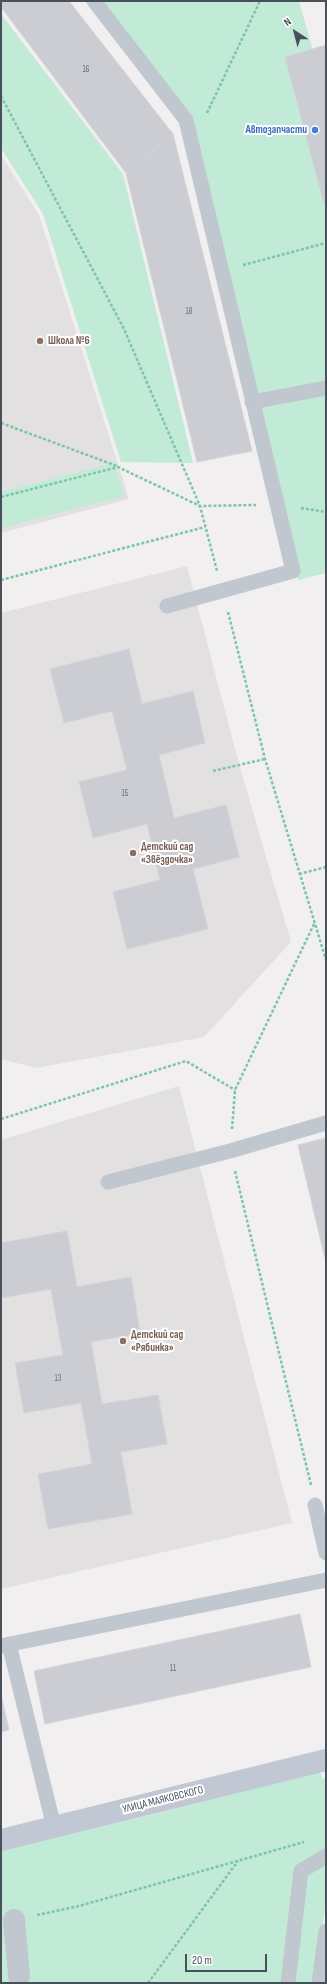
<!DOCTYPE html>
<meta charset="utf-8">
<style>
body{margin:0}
#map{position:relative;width:327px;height:1984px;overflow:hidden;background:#f1efef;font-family:"Sofia Sans Condensed",sans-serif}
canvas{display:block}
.frame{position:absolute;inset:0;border:2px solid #49505a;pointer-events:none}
.north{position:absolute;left:275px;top:12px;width:40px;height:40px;-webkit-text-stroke:3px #fff;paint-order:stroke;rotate:324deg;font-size:11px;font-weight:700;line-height:16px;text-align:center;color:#49505a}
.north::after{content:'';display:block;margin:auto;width:14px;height:18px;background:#49505a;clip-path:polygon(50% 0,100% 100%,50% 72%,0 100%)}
.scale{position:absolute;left:185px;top:1954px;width:82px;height:18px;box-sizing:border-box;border:2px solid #49505a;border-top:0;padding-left:5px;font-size:12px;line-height:14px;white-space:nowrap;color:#49505a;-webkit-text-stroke:3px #fff;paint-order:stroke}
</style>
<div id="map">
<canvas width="327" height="1984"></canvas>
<div class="frame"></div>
<div class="north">N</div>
<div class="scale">20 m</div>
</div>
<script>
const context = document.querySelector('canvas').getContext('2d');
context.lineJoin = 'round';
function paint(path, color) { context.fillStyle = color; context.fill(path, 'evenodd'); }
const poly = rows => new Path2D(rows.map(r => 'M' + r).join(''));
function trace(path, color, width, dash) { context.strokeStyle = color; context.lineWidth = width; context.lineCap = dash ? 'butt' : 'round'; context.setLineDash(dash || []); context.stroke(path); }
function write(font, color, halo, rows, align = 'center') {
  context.font = font + ' "Sofia Sans Condensed",sans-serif'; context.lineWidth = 4; context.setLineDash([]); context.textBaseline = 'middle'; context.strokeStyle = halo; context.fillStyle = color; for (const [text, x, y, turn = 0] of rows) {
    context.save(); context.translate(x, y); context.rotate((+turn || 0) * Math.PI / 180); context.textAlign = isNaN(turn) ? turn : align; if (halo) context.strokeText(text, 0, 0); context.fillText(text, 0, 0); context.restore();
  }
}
paint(poly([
 [1,155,39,215,129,499,1,533],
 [187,566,239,764,291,942,204,1037,36,1068,1,1059,1,613],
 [179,1086,292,1523,1,1589,1,1140]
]), '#e2e0e0');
paint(poly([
 [98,1,299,1,326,97,326,573,298,580,188,119],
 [1,14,123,174,193,463,121,462,43,214,1,148],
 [114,463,125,496,1,528,1,492],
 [320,1771,322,1778,326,1779,326,1900,315,1983,1,1983,1,1851,158,1813]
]), '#c1ebd6');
const building = poly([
 [1,1,69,1,173,134,126,173,1,7,1,1],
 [326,45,326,204,324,204,285,57,326,45],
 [173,134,252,451,197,462,126,173,173,134],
 [129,649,142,704,193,691,205,743,159,755,174,818,226,805,239,857,193,869,208,929,127,949,113,892,160,880,147,824,93,838,79,782,127,770,112,711,64,723,50,669,129,649],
 [326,1138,326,1263,298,1145,326,1138],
 [67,1231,77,1287,131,1277,140,1333,91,1342,102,1404,158,1395,167,1444,121,1452,132,1514,48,1529,38,1474,92,1464,81,1403,24,1413,15,1363,63,1355,51,1289,1,1298,1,1243,67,1231],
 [300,1614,311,1667,45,1724,34,1671,300,1614],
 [1,1694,9,1730,1,1732,1,1694]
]);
paint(building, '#cccdd3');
trace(building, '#d3d4da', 1);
trace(poly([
 [1,96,124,329,200,506,217,571],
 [207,113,260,1],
 [243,265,326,243],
 [1,423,117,466],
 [1,497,118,467,200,506,256,505],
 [301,508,326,512],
 [1,580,205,527],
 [228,612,265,759,326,960],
 [213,771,265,759],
 [299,874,326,867],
 [1,1119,186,1061,235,1090],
 [232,1129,235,1090,314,924],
 [235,1171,311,1485],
 [37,1915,79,1906,304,1842],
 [148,1983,238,1861]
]), '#7dc5aa', 2.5, [3, 2]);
trace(poly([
 [94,1,186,120,293,571,167,606],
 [252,402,326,388],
 [108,1182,230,1151,326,1123],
 [315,1505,326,1553],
 [9,1644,54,1827],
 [1,1646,326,1580],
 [288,1983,301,1871,326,1856],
 [319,1983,326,1931]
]), '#c1c7cf', 15);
trace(poly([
 [14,1920,19,1976]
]), '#c1c7cf', 22);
trace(poly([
 [1,1840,326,1760]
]), '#c1c8d4', 22);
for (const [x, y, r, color] of [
 [315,130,4,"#3f7fe0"],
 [40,341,4,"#8d6e63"],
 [133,853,4,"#8d6e63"],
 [123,1341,4,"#8d6e63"]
]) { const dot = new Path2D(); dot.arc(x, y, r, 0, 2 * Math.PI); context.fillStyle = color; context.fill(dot); trace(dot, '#fff', 1.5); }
write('9px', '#6a6f78', null, [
 ["16",86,70],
 ["18",189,312],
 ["15",125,794],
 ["13",58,1379],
 ["11",173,1669]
]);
write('bold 11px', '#366cbe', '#fff', [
 ["Автозапчасти",307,130]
], 'right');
write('bold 11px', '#785e54', '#fff', [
 ["Школа №6",48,341],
 ["Детский сад",141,847],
 ["«Звёздочка»",141,860],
 ["Детский сад",131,1335],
 ["«Рябинка»",131,1348]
], 'left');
write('11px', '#49505a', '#fff', [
 ["УЛИЦА МАЯКОВСКОГО",163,1800,-14]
]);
</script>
